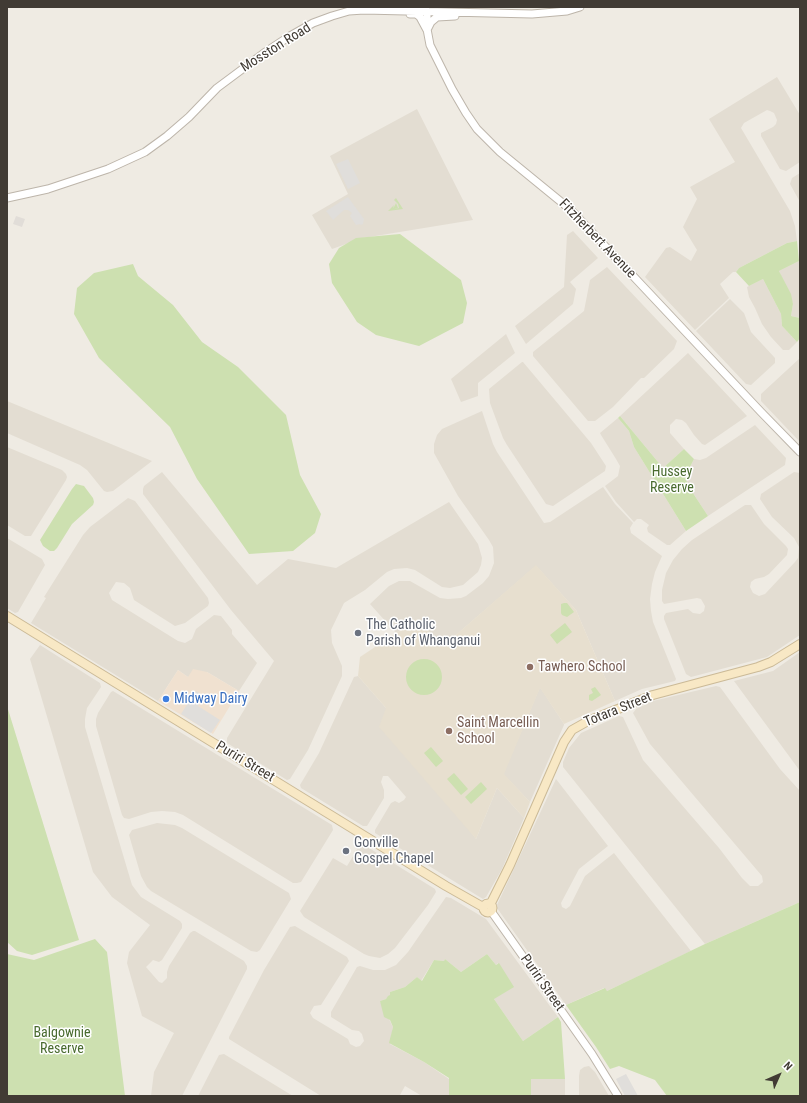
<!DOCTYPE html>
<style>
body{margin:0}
#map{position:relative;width:807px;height:1103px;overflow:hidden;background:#efebe3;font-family:"Roboto Condensed",sans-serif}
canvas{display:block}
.frame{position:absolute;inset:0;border:8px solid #413b34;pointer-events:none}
.north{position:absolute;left:759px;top:1055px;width:40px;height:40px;-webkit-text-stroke:3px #fff;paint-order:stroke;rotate:45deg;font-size:11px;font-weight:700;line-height:16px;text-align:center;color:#413b34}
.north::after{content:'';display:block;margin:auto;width:14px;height:18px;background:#413b34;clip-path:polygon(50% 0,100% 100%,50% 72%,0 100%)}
</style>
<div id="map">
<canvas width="807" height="1103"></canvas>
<div class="frame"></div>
<div class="north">N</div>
</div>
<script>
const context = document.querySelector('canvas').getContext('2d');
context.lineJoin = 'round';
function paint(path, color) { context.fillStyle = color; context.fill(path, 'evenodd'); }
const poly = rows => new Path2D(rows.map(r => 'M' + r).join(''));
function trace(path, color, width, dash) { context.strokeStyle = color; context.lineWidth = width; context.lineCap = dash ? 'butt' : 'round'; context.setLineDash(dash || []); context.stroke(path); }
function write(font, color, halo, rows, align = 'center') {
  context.font = font + ' "Roboto Condensed",sans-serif'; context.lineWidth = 3; context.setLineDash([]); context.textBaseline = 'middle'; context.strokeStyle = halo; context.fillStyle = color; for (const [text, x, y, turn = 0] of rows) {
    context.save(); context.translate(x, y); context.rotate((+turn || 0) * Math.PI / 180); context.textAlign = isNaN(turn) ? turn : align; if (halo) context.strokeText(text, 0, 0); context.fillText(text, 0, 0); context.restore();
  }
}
paint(poly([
 [777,77,800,115,800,162,786,171,780,169,761,136,761,133,773,127,776,124,777,120,774,113,770,111,767,110,744,123,741,128,790,211,795,226,797,241,787,243,739,268,736,272,733,272,720,284,729,298,695,330,645,277,666,248,670,247,691,261,697,250,683,227,697,199,690,187,735,162,709,119],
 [417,109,473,220,363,238,332,249,312,215,348,194,330,156],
 [800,173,800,202,790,184,792,178],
 [573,231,598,258,570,282,576,289,573,304,526,344,515,326,564,287,567,235],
 [799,261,800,264,800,318,791,316,793,304,779,271],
 [607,267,677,341,674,349,644,378,641,378,613,407,595,421,588,421,533,356,533,352,584,311,590,280],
 [763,279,781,314,782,326,797,342,789,350,783,350,771,337,762,324,755,308,749,297,747,287],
 [730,299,744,313,751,332,775,358,775,363,751,385,746,384,696,331],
 [506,334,515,353,478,383,478,396,461,402,451,379],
 [688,353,747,416,705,445,702,444,694,435,686,423,682,420,676,419,670,425,670,433,684,449,663,468,620,416],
 [800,358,800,442,761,401,761,394],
 [522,362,523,362,591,443,606,466,605,471,553,506,546,504,507,445,503,438,490,403,489,389],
 [7,401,152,461,113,491,107,492,104,491,87,470,80,465,7,433],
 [482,411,493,444,497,452,544,523,550,522,603,487,615,504,633,523,630,528,631,533,662,556,655,572,652,584,650,599,651,611,653,622,676,679,675,681,642,689,615,701,576,610,536,566,442,647,417,619,396,633,370,604,389,586,399,581,410,581,440,598,448,599,461,598,466,596,483,583,489,576,494,563,493,547,489,540,458,496,434,453,434,444,437,435,442,429],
 [618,418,629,431,634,447,686,531,670,545,667,545,648,532,647,528,649,525,641,519,637,519,634,522,616,502,605,486,618,476,620,466,616,459,601,435,600,433],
 [755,425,786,458,785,465,708,516,689,487,685,477,694,459,700,460,706,458],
 [7,447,62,470,66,474,67,477,66,480,31,536,25,536,7,525],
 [162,472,257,585,288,559,336,568,449,502,478,544,482,558,481,565,478,572,463,585,450,588,442,587,415,570,407,568,394,569,387,572,365,590,344,603,331,630,332,643,342,666,342,676,308,750,290,779,287,780,227,743,227,738,274,661,231,610,143,494,143,489,144,486],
 [794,472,800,473,800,635,767,657,691,677,686,674,664,619,664,616,666,613,688,609,693,613,700,614,704,611,705,606,701,599,697,598,664,604,662,601,662,590,666,573,673,560,682,549,692,540,745,505,751,505,764,524,786,546,788,549,787,555,769,574,764,577,755,579,751,582,750,587,753,593,759,596,765,594,795,562,798,558,799,547,794,538,772,517,760,499,761,494],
 [128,498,135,501,208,598,209,603,208,606,185,623,175,626,134,600,130,588,124,583,116,582,109,593,112,600,178,641,185,643,192,639,196,629,214,615,221,616,232,630,232,634,257,663,239,691,207,672,188,677,178,670,158,701,31,623,46,598,44,597,83,535,90,527],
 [7,538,42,559,45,565,18,612,15,613,7,608],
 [40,645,100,683,101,687,87,708,85,719,85,727,132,885,141,897,180,921,182,924,182,928,162,960,159,962,153,960,146,967,159,982,162,983,167,978,167,972,169,966,190,933,193,931,195,931,244,961,247,966,247,969,182,1096,151,1096,154,1072,174,1033,142,1016,127,963,129,952,150,925,112,897,93,872,30,659],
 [800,652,800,771,734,681,773,671],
 [358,676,386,708,476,839,497,788,524,818,502,869,486,897,483,899,375,833,375,830,391,803,395,801,399,803,404,800,406,797,388,776,383,776,381,782,384,790,384,798,367,826,363,826,301,788,300,785,319,753,354,677],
 [716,686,720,687,780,769,800,791,800,902,705,944,563,767,563,762,569,748,581,733,619,716,623,717,643,760,719,848,742,878,750,886,758,886,763,882,762,876,650,744,633,713,636,709,653,701],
 [540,687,564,724,564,725,530,802,503,774],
 [113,691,332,825,333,830,301,882,297,883,293,883,183,815,175,812,162,811,151,812,129,819,124,818,122,815,96,726,96,719,98,713,111,692],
 [556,779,608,846,579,869,561,903,562,907,566,909,570,906,585,876,614,853,691,951,607,991,604,988,566,1005,497,908,497,905],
 [157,823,175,825,182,828,289,893,291,899,260,950,257,952,251,951,151,891,147,887,141,876,129,835,132,830],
 [361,843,435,889,436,892,428,905,395,948,388,954,380,958,369,956,364,954,304,917,300,911,333,858,347,866],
 [446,897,451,898,486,919,558,1017,523,1041,494,999,498,963,496,965,487,954,461,972,445,959,444,961,434,960,421,981,417,977,405,987,390,992,391,996,386,999,380,1001,393,1027,390,1044,424,1062,449,1079,449,1096,422,1096,405,1086,400,1095,401,1096,321,1096,229,1039,229,1037,264,970,290,927,295,926,347,957,349,961,321,1005,314,1006,310,1013,313,1018,348,1039,350,1044,356,1047,360,1046,364,1041,362,1034,359,1031,352,1030,331,1017,331,1012,357,967,360,966,373,970,385,970,396,965,408,952],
 [224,1054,293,1096,198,1096,219,1055],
 [589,1066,595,1072,609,1096,579,1096,579,1076,580,1070,584,1067],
 [531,1079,565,1079,565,1096,531,1096]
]), '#e3ddd2');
paint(poly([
 [193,669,207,672,239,691,213,734,158,701,178,670,188,677]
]), '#f0e1d0');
paint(poly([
 [16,216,25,219,22,227,13,224]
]), '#e1ddd8');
paint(poly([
 [536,565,576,610,615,701,564,724,540,688,504,774,530,802,524,818,497,788,476,839,379,727,386,708,358,676,360,657,417,619,442,647]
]), '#e7dfcf');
paint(poly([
 [396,198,403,209,388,211,394,205,393,208,394,207,396,203,398,208,391,210,399,208,398,204,394,200],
 [400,234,461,280,467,303,463,323,419,346,376,335,357,322,332,283,329,264,339,248,356,238],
 [797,241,799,261,779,271,791,294,793,304,791,316,800,318,800,338,797,342,782,326,781,314,763,279,749,286,736,272,739,268,787,243],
 [133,264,138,276,173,305,202,342,238,367,286,415,300,475,321,514,315,533,293,551,249,554,197,479,170,427,99,358,74,314,77,288,94,273],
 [620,416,663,468,684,449,694,459,685,477,689,487,708,516,686,531,634,447,629,431,618,418],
 [76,484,84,486,93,498,94,502,93,505,72,524,57,548,54,551,50,551,43,546,40,540,72,489],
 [564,603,567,603,574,612,567,617,562,615,561,613,561,604],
 [565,623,572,632,557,644,550,635],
 '406 677a18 18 0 1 1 36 0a18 18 0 1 1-36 0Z',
 [595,687,601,695,592,701,589,700,589,695,593,693,591,689],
 [7,706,79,940,32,955,17,951,7,942],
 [431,747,443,761,436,767,424,753],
 [454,773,468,789,461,795,447,779],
 [481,782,487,789,471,804,465,797],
 [800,902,800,1096,667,1096,655,1080,619,1066,610,1069,596,1047,566,1005,605,988,607,991,705,944],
 [95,939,107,952,125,1096,7,1096,7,954,34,960],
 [487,954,496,965,499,963,514,987,494,999,523,1041,558,1017,561,1022,565,1079,531,1079,531,1096,449,1096,449,1078,424,1062,389,1043,393,1027,390,1020,384,1017,380,1001,386,999,388,996,390,995,390,992,405,987,417,977,422,981,434,960,444,961,445,959,461,972]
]), '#cde0b0');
paint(poly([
 [348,159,360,183,348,189,336,164],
 [348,197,364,219,363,224,361,225,360,224,356,225,350,216,352,213,348,210,344,210,333,220,326,211],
 [196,691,204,696,198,706,220,720,211,733,181,714],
 [626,1074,638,1096,625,1096,616,1079]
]), '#e0dedb');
const tertiary = poly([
 [427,11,427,29,430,45,452,89,466,113,477,129,500,152,571,210,761,412,800,452],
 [410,14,416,14,420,17,427,30],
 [428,28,431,22,437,17,455,16],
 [7,198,48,189,108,169,145,152,167,136,189,117,217,88,264,53,290,36,313,23,332,16,349,11,364,10,532,14,567,11,580,7],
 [491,911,592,1054,618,1096]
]);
const secondary = poly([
 [7,616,446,886,483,907],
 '483.5 908a4.5 4.5 0 1 1 9 0a4.5 4.5 0 1 1-9 0Z',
 [490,905,510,865,564,742,572,730,588,721,653,695,758,667,771,662,800,644]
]);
trace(tertiary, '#bdb5aa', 9);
trace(secondary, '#cbba97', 10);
trace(tertiary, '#fff', 7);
trace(secondary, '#f8e8c5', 8);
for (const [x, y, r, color] of [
 [358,633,4,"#6b7280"],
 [530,667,4,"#8d6e63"],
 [166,699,4,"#3f7fe0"],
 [449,731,4,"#8d6e63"],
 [346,851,4,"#6b7280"]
]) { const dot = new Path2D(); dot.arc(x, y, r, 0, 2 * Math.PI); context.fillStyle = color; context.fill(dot); trace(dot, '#fff', 1.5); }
write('14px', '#413b34', '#fff', [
 ["Mosston Road",276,48,-32],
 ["Fitzherbert Avenue",597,239,46],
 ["Totara Street",618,710,-22],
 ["Puriri Street",245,762,31],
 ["Puriri Street",542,983,55]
]);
write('14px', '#496b2f', '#fff', [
 ["Hussey",672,472],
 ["Reserve",672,488],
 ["Balgownie",62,1033],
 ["Reserve",62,1049]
]);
write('14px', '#5b616d', '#fff', [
 ["The Catholic",366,625],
 ["Parish of Whanganui",366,641],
 ["Gonville",354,843],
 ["Gospel Chapel",354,859]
], 'left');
write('14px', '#785e54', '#fff', [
 ["Tawhero School",538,667],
 ["Saint Marcellin",457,723],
 ["School",457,739]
], 'left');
write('14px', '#366cbe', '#fff', [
 ["Midway Dairy",174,699]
], 'left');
</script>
